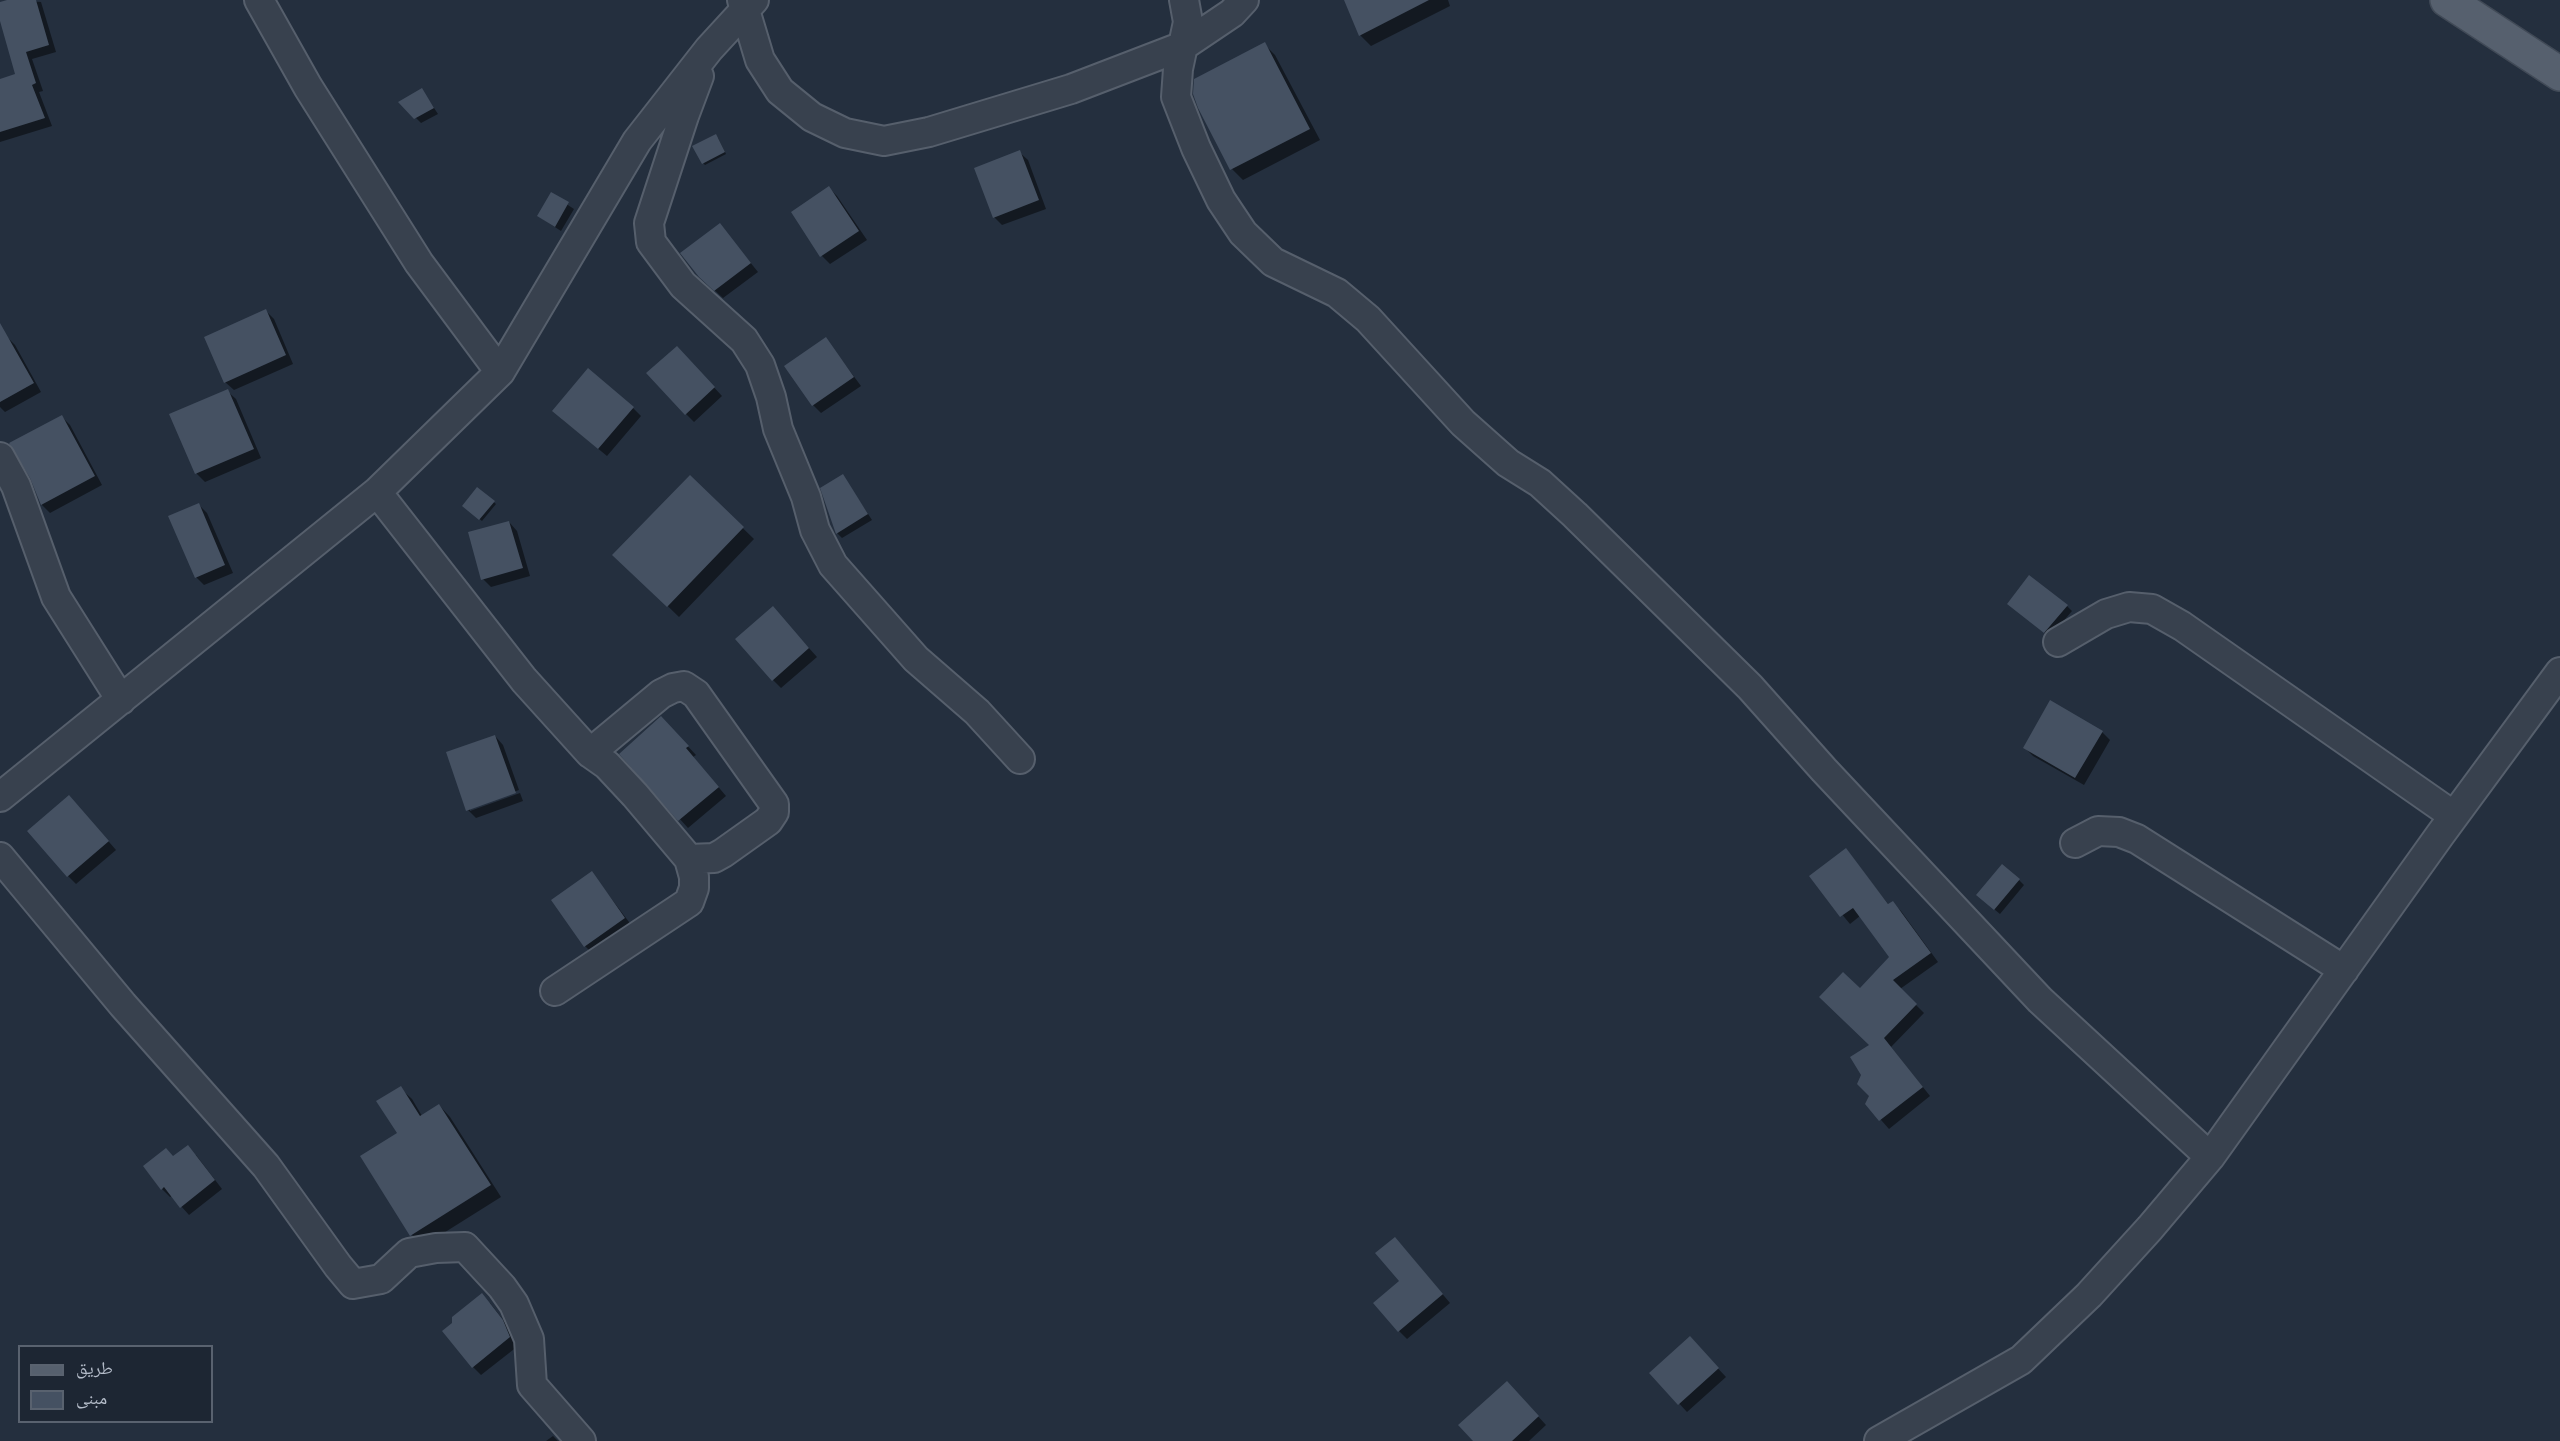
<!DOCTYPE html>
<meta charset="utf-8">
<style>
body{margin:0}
#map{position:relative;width:2560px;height:1441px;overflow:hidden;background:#242f3e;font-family:"Work Sans","Noto Naskh Arabic",sans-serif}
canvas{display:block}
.legend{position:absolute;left:18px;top:1345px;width:195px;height:78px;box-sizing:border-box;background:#1d2633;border:2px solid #59626f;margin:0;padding:8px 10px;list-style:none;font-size:18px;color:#b4bcc9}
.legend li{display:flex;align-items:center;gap:12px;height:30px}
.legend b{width:30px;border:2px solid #59626f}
</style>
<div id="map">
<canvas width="2560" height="1441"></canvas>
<ul class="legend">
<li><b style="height:8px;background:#56606e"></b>طريق</li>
<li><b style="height:16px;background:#455162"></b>مبنى</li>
</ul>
</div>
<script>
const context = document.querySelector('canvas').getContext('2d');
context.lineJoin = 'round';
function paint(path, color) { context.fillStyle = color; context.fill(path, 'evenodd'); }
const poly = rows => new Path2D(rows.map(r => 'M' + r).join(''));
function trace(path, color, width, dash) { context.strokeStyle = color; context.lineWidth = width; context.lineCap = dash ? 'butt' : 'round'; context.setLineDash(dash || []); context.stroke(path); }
paint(poly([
 [13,0,41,2,56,52,32,59,43,91,39,92,52,126,0,142,0,81,17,75,0,16,0,4],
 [1346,0,1448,0,1450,6,1371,46,1360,35],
 [1264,44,1275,55,1320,140,1243,180,1232,169],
 [422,90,438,114,421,123,400,102],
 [718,138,726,154,705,165,703,163],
 [1019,152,1028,160,1046,209,1002,225,994,217],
 [829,188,837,196,867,240,830,264,822,256,793,213],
 [551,194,574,209,561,231,538,216],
 [720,225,758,272,723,298,709,285],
 [266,311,274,319,293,364,234,390,225,382],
 [7,337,15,345,41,392,5,412,0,407,0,341],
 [826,339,861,386,821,413,813,405],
 [685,356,722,396,694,422,686,414],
 [227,391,236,399,261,458,205,482,197,474,171,415],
 [633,408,641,416,607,456,562,419],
 [61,416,70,425,102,485,50,513,42,505],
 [843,476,872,520,842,538,837,533],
 [690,477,754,539,679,617,615,555],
 [478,489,496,504,482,521,464,506],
 [199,505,207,513,233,573,204,585,196,577],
 [509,522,517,531,530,576,491,587,483,579],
 [2009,604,2067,606,2072,611,2050,637],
 [781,617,817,657,781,688,773,680],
 [669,726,696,755,693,757,726,796,688,828,621,754],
 [2102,732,2110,740,2084,785,2033,756,2025,748],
 [495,736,503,745,519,790,470,808,470,811,520,793,523,801,476,818,468,810],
 [77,805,116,850,76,884,68,876],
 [1846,850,1889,905,1892,903,1901,911,1938,962,1900,989,1924,1013,1891,1047,1930,1096,1889,1129,1867,1104,1871,1096,1871,1046,1860,990,1891,958,1860,916,1850,924,1811,877],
 [592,873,632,926,593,954,585,946],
 [2019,880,2024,885,2000,914,1983,900],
 [400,1088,412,1099,422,1116,439,1105,450,1117,501,1197,423,1246,412,1235,362,1157,399,1134],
 [196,1155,222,1189,189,1215,172,1196,170,1197,162,1189,174,1158],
 [1403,1247,1450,1303,1407,1339,1399,1331],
 [490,1303,511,1330,518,1346,481,1375,473,1367],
 [1698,1347,1726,1377,1687,1412,1651,1373],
 [1515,1391,1546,1425,1529,1441,1475,1441],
 [553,1436,558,1441,546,1441]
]), '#0007');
paint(poly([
 [7,0,36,0,49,45,26,52,36,83,32,85,45,118,0,132,0,79,15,74,0,21,0,2],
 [1344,0,1429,0,1359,36],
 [1265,42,1310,129,1230,170,1198,108,1193,94,1194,79],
 [422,88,434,108,414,119,398,102],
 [716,134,725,152,702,164,692,146],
 [1020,150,1039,200,993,218,974,168],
 [829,186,859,231,820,257,791,212],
 [551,192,569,202,555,227,537,216],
 [720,223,751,263,714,291,699,277,680,253],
 [266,309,286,355,224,383,204,337],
 [0,323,34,383,0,402],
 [826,337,854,377,812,406,784,366],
 [677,346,715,387,685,415,646,373],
 [588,368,634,407,598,449,552,411],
 [228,389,254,449,195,474,169,414],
 [62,415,95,476,41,505,30,478,9,443],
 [843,474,868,514,836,534,820,488],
 [690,475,744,527,667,607,612,555],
 [477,487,495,501,479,520,462,506],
 [199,503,225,565,195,578,168,516],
 [509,521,523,568,481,580,468,532],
 [2029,575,2068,605,2044,633,2007,604],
 [773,606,809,648,772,681,735,639],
 [2050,700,2103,731,2075,778,2023,748],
 [661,716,689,746,686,748,719,787,678,821,619,754],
 [495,735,516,793,466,811,446,752],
 [69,795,109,841,67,877,27,831],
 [1846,848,1888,904,1893,901,1931,953,1893,980,1917,1004,1884,1038,1923,1087,1879,1121,1865,1104,1869,1096,1857,1084,1861,1075,1850,1057,1869,1045,1819,997,1843,972,1860,988,1889,957,1853,908,1840,917,1809,876],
 [2002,864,2020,879,1994,910,1976,895],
 [592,871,625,918,584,947,551,900],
 [401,1086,420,1116,439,1104,491,1185,410,1236,360,1156,397,1133,376,1101],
 [188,1145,215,1180,180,1208,164,1187,161,1190,143,1166,166,1148,173,1156],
 [1395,1237,1443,1294,1398,1332,1373,1303,1399,1281,1375,1253],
 [482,1293,503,1320,510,1337,472,1368,442,1331,452,1323,452,1317],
 [1690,1336,1719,1368,1678,1405,1649,1373],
 [1507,1381,1539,1416,1512,1441,1473,1441,1458,1425]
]), '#455162');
const minor = poly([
 [259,0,308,87,419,263,500,372],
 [742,0,760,60,780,91,812,117,845,133,884,141,929,132,1071,89,1183,46,1232,13,1244,0],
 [1184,0,1188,22,1178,69,1176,97,1196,148,1221,200,1243,233,1273,262,1337,293,1368,319,1463,423,1508,463,1540,483,1575,515,1750,687,1824,770,2040,1000,2210,1157],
 [699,76,684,116,649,223,651,242,683,285,744,340,760,365,771,397,778,429,806,497,815,530,833,565,916,659,977,712,1020,759],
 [0,457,16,486,56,597,121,700],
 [377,492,524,680,590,753,607,765,635,795,689,859,694,877,694,888,689,902,555,991],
 [2058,642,2106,614,2129,607,2152,609,2182,626,2454,816],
 [590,753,661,694,673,688,684,686,696,694,774,804,774,812,768,821,723,853,714,858,689,859],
 [0,797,377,492,500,372,637,141,709,49,754,0],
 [2075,843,2098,831,2119,832,2137,839,2344,970],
 [0,857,123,1005,266,1166,338,1266,353,1284,381,1279,409,1253,436,1248,465,1247,502,1287,514,1304,529,1339,532,1385,581,1441],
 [1879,1441,2021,1360,2089,1295,2150,1228,2210,1157,2440,835,2560,672]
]);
const major = poly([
 [2447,0,2560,74]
]);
trace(minor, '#565f6c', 32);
trace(major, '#414a57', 36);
trace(minor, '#38414e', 28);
trace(major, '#56606e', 33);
</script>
